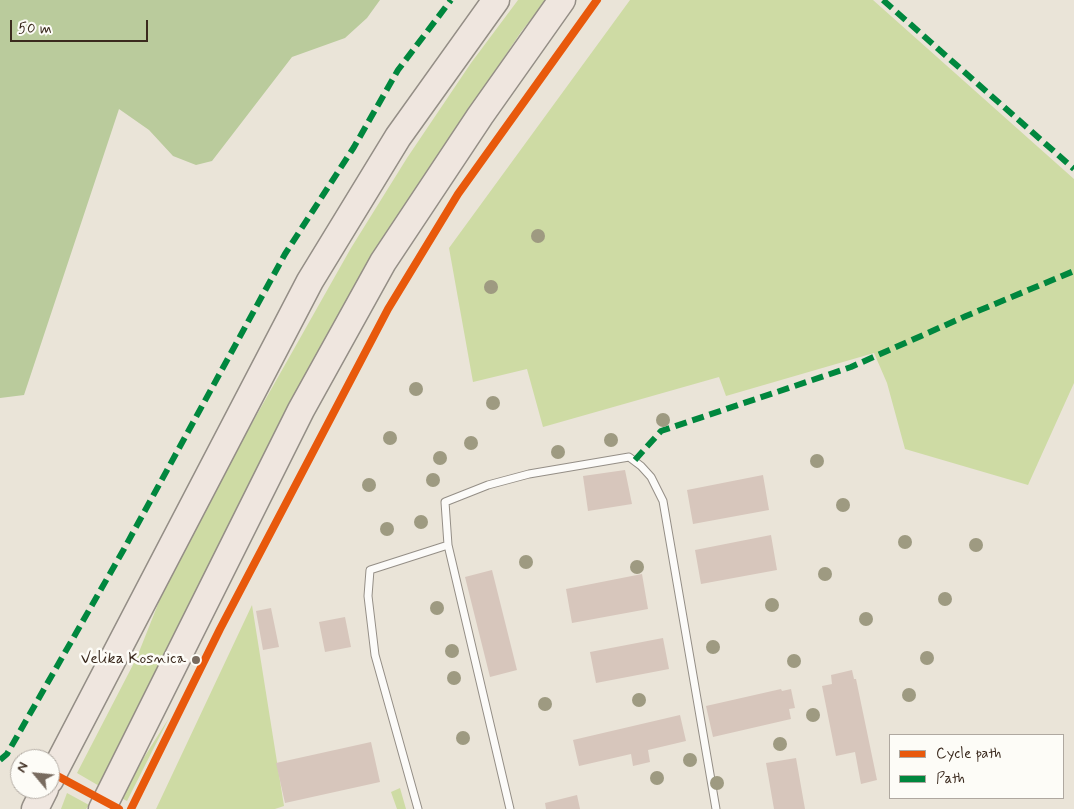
<!DOCTYPE html>
<style>
body{margin:0}
#map{position:relative;width:1074px;height:809px;overflow:hidden;background:#eae4d8;font-family:Mynerve,sans-serif}
canvas{display:block}
.legend{position:absolute;left:889px;top:734px;width:175px;height:65px;box-sizing:border-box;background:#fdfcf7;border:1px solid #afa8a0;margin:0;padding:6px 9px;list-style:none;font-size:15px;color:#3b2a1e}
.legend li{display:flex;align-items:center;gap:10px;height:25px}
.legend b{width:25px;border:1px solid #afa8a0}
.north{position:absolute;left:10px;top:749px;width:50px;height:50px;box-sizing:border-box;background:#fdfcf7;border:1px solid #afa8a0;border-radius:50%;rotate:298deg;font-size:14px;font-weight:700;line-height:20px;text-align:center;color:#3b2a1e}
.north::after{content:'';display:block;margin:auto;width:18px;height:22px;background:#786b5f;clip-path:polygon(50% 0,100% 100%,50% 72%,0 100%)}
.scale{position:absolute;left:10px;top:20px;width:138px;height:22px;box-sizing:border-box;border:2px solid #3b2a1e;border-top:0;padding-left:6px;font-size:15px;line-height:18px;white-space:nowrap;color:#3b2a1e;-webkit-text-stroke:4px #fdfcf7;paint-order:stroke}
</style>
<div id="map">
<canvas width="1074" height="809"></canvas>
<ul class="legend">
<li><b style="height:6px;background:#e8590c"></b>Cycle path</li>
<li><b style="height:6px;background:#00873e"></b>Path</li>
</ul>
<div class="north">N</div>
<div class="scale">50 m</div>
</div>
<script>
const context = document.querySelector('canvas').getContext('2d');
context.lineJoin = 'round';
function paint(path, color) { context.fillStyle = color; context.fill(path, 'evenodd'); }
const poly = rows => new Path2D(rows.map(r => 'M' + r).join(''));
function trace(path, color, width, dash) { context.strokeStyle = color; context.lineWidth = width; context.lineCap = dash ? 'butt' : 'round'; context.setLineDash(dash || []); context.stroke(path); }
function write(font, color, halo, rows, align = 'center') {
  context.font = font + ' Mynerve,sans-serif'; context.lineWidth = 5; context.setLineDash([]); context.textBaseline = 'middle'; context.strokeStyle = halo; context.fillStyle = color; for (const [text, x, y, turn = 0] of rows) {
    context.save(); context.translate(x, y); context.rotate((+turn || 0) * Math.PI / 180); context.textAlign = isNaN(turn) ? turn : align; if (halo) context.strokeText(text, 0, 0); context.fillText(text, 0, 0); context.restore();
  }
}
paint(poly([
 [518,0,546,0,521,32,458,126,101,787,77,773,137,657,168,579,234,455,351,248,407,158,471,63],
 [630,0,873,0,1074,179,1074,383,1028,485,905,449,887,383,874,353,726,396,719,377,543,427,527,369,473,382,449,248],
 [252,605,284,806,275,809,156,809],
 [169,718,127,801,121,798,143,759],
 [400,788,406,809,397,809,391,792],
 [67,793,89,805,86,809,61,809]
]), '#cedba4');
paint(poly([
 [0,0,380,0,367,18,345,38,292,57,212,161,196,165,173,156,149,130,119,109,24,395,0,398]
]), '#bacb9c');
paint(poly([
 [625,470,632,504,588,511,583,476],
 [763,475,769,510,693,524,687,490],
 [771,535,777,570,701,584,695,550],
 [492,570,517,670,490,677,465,577],
 [642,574,648,609,572,623,566,589],
 [271,608,279,647,263,650,256,611],
 [345,617,351,647,325,652,319,622],
 [663,638,669,669,596,683,590,652],
 [852,670,854,679,856,679,877,780,861,784,855,752,836,756,822,686,832,684,831,675],
 [781,689,782,691,791,689,795,708,789,709,791,719,713,737,706,706],
 [680,715,686,741,648,750,650,762,633,766,631,754,579,766,573,740],
 [371,742,380,782,285,803,276,763],
 [796,758,805,809,774,809,766,763],
 [577,795,580,809,546,809,545,803]
]), '#d7c6bc');
const lane = poly([
 [418,809,375,655,368,596,370,570,448,545],
 [510,809,448,545,445,502,488,485,529,474,629,457,641,466,651,477,663,501,716,809]
]);
const highway = poly([
 [50,780,310,281,398,137,496,0],
 [35,809,45,789],
 [102,809,301,410,383,262,480,116,562,0]
]);
trace(lane, '#948e86', 9);
trace(highway, '#948e86', 29);
trace(lane, '#fcfbf9', 7);
trace(highway, '#efe6df', 26);
trace(poly([
 [883,0,1074,169],
 [635,460,661,431,851,367,966,316,1074,271],
 [0,760,7,754,124,549,285,254,354,147,398,70,451,0]
]), '#00873e', 6, [12, 6]);
trace(poly([
 [50,772,119,809],
 [131,809,220,629,388,309,458,194,597,0]
]), '#e8590c', 8);
context.fillStyle = '#9e9a81';
for (const [x, y] of [
 [538,236],
 [491,287],
 [416,389],
 [493,403],
 [663,420],
 [390,438],
 [611,440],
 [471,443],
 [558,452],
 [440,458],
 [817,461],
 [433,480],
 [369,485],
 [843,505],
 [421,522],
 [387,529],
 [905,542],
 [976,545],
 [526,562],
 [637,567],
 [825,574],
 [945,599],
 [772,605],
 [437,608],
 [866,619],
 [713,647],
 [452,651],
 [927,658],
 [794,661],
 [454,678],
 [909,695],
 [639,700],
 [545,704],
 [813,715],
 [463,738],
 [780,744],
 [690,760],
 [657,778],
 [717,783]
]) { context.beginPath(); context.arc(x, y, 7, 0, 2 * Math.PI); context.fill(); }
for (const [x, y, r, color] of [
 [196,660,5,"#786b5f"]
]) { const dot = new Path2D(); dot.arc(x, y, r, 0, 2 * Math.PI); context.fillStyle = color; context.fill(dot); trace(dot, '#fdfcf7', 2); }
write('16px', '#3b2a1e', '#fdfcf7', [
 ["Velika Kosnica",186,660]
], 'right');
</script>
